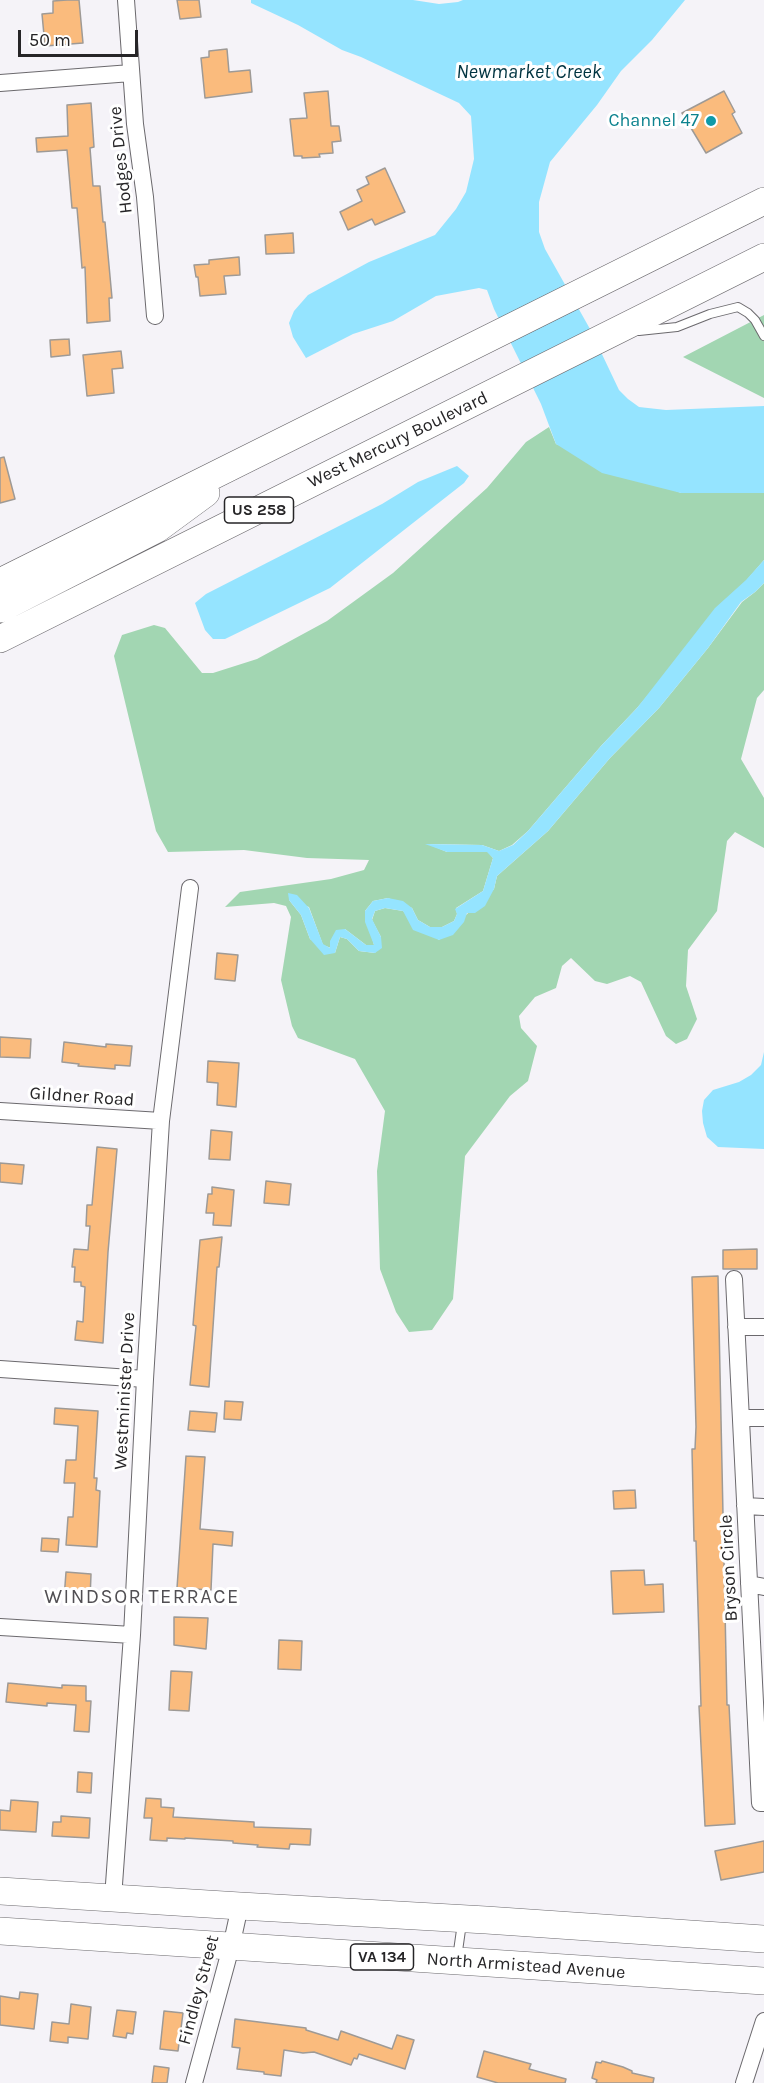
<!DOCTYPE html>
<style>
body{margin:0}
#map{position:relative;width:764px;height:2083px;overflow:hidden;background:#f5f3f8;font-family:Karla,sans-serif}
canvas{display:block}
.scale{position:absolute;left:18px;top:30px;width:120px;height:27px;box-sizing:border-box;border:3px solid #262527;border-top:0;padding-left:8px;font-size:18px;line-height:21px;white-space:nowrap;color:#262527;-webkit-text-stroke:4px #fff;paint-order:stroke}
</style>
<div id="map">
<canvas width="764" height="2083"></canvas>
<div class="scale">50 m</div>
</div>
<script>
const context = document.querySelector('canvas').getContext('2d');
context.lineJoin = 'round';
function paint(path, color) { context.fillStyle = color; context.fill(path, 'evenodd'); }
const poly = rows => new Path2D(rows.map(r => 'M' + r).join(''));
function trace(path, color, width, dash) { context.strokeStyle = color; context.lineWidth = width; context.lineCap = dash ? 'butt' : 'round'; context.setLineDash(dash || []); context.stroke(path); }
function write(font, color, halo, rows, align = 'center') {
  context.font = font + ' Karla,sans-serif'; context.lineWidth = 6; context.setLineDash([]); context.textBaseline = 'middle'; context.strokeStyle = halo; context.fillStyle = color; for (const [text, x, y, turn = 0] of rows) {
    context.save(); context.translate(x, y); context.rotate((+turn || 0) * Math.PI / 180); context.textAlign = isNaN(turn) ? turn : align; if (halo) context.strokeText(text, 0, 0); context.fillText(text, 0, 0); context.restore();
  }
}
paint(poly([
 [764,315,764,398,683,357],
 [549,427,556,444,681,493,764,493,764,560,637,708,601,746,528,831,512,845,499,851,482,845,428,844,447,852,488,852,493,858,483,891,456,908,457,914,454,921,442,927,430,927,418,920,412,908,388,898,373,901,365,911,374,945,366,945,345,929,331,948,323,945,309,907,289,900,301,915,310,939,335,953,340,937,347,939,359,951,375,953,381,937,372,920,375,911,385,908,403,911,439,940,494,889,497,876,548,831,610,758,659,708,708,648,742,602,755,592,764,583,764,690,757,698,741,759,764,798,764,848,735,832,727,841,717,911,688,950,686,986,697,1019,687,1039,676,1044,666,1036,641,982,630,976,607,984,595,981,571,958,562,966,556,988,535,997,519,1016,521,1028,537,1046,528,1081,510,1096,465,1156,453,1299,432,1330,409,1332,396,1312,380,1269,377,1171,385,1111,355,1059,298,1038,292,1026,281,980,291,917,286,906,274,903,225,907,240,892,331,879,364,870,369,860,307,858,244,850,168,852,156,831,114,656,122,635,154,625,165,628,202,673,213,673,257,659,327,621,393,573,487,488,526,442]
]), '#a2d6b2');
paint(poly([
 [251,0,413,0,439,4,458,2,463,0,685,0,652,40,621,71,597,105,550,162,539,202,539,232,545,249,590,329,619,390,628,399,639,407,666,410,764,406,764,493,681,493,602,473,556,444,541,404,494,309,487,290,479,288,436,296,393,321,353,334,306,358,293,337,289,323,294,311,308,295,369,262,435,235,456,209,466,192,474,159,471,116,459,103,361,57,342,50,298,25,251,3],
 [457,466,469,476,464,483,330,588,225,639,213,639,205,630,195,603,206,594,382,504,418,482],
 [764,560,764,583,755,592,741,602,708,648,659,708,610,758,548,831,497,876,494,889,485,906,475,913,467,913,464,922,453,935,439,940,413,930,403,911,385,908,375,911,372,919,381,937,382,948,375,953,359,951,347,939,340,937,335,953,324,955,310,939,301,915,289,900,288,893,297,895,309,908,323,944,330,948,330,941,336,930,345,929,366,945,374,945,365,922,365,911,373,901,388,898,403,901,412,908,418,920,430,927,442,927,454,921,457,914,455,909,483,891,493,858,487,852,447,852,425,844,482,845,499,851,513,845,528,831,601,746,637,708,715,608,746,580],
 [764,1052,764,1149,718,1147,707,1137,703,1123,702,1111,704,1100,713,1090,739,1082,751,1075,761,1065]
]), '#95e4ff');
const building = poly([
 [67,0,79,0,83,43,45,46,42,14,53,13,53,1,67,0],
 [177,0,199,0,201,17,180,19,177,0],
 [227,49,229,72,250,70,252,92,205,98,201,58,209,57,209,51,227,49],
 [328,91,331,126,339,126,341,141,332,142,333,153,319,154,320,157,302,158,302,156,294,156,290,119,307,118,304,93,328,91],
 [724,91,735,112,732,114,742,133,706,153,682,113,724,91],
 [91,103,94,147,90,148,93,186,100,186,103,222,105,222,112,298,109,298,110,321,87,323,85,267,82,268,77,208,72,208,67,150,37,152,36,138,68,136,67,105,91,103],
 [385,168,405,212,375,225,372,219,348,230,340,212,362,201,357,190,369,184,366,177,385,168],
 [293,233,294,253,266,254,265,235,293,233],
 [239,257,240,275,224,276,226,294,200,296,198,277,196,277,194,265,209,264,209,260,239,257],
 [69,339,70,355,51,357,50,340,69,339],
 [121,351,123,368,112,369,114,393,87,396,83,355,121,351],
 [4,457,15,499,0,503,0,458,4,457],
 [217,953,238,955,235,981,215,979,217,953],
 [0,1037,31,1039,30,1058,0,1057,0,1037],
 [64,1042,106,1047,106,1044,132,1046,130,1066,115,1065,115,1069,78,1066,79,1064,62,1062,64,1042],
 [208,1061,239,1063,236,1107,217,1105,218,1083,207,1082,208,1061],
 [211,1130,232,1132,230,1160,209,1159,211,1130],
 [97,1147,117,1149,108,1252,103,1343,75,1340,77,1321,83,1322,85,1287,81,1286,81,1282,74,1282,75,1267,72,1267,74,1249,88,1250,90,1226,86,1226,87,1205,92,1205,97,1147],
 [0,1163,24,1165,22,1184,0,1182,0,1163],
 [266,1181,291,1184,289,1205,264,1203,266,1181],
 [212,1187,234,1190,231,1226,213,1225,214,1213,206,1213,208,1194,212,1194,212,1187],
 [222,1237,219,1267,217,1267,209,1387,190,1385,196,1326,193,1325,200,1240,222,1237],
 [757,1249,757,1269,723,1269,723,1250,757,1249],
 [718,1276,727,1705,729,1705,735,1824,705,1826,699,1706,701,1706,696,1541,694,1541,692,1449,695,1449,696,1427,692,1277,718,1276],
 [225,1401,243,1402,241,1420,224,1419,225,1401],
 [55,1408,98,1411,94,1478,97,1478,96,1490,100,1491,97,1547,66,1545,68,1517,73,1517,75,1483,64,1483,66,1460,76,1460,78,1426,54,1424,55,1408],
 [190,1411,217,1413,215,1432,188,1430,190,1411],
 [186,1456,205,1457,200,1529,233,1532,232,1546,213,1544,211,1590,177,1588,186,1456],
 [635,1490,636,1508,614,1509,613,1491,635,1490],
 [42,1538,59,1539,58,1552,41,1551,42,1538],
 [644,1570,645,1585,663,1584,664,1612,613,1614,611,1571,644,1570],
 [66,1572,91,1574,90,1600,64,1599,66,1572],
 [174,1617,208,1618,206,1649,174,1645,174,1617],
 [279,1640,302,1641,301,1670,278,1669,279,1640],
 [171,1671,192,1672,189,1711,169,1710,171,1671],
 [8,1683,62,1688,62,1685,86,1686,86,1701,91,1701,89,1732,74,1731,76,1705,47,1703,47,1706,6,1702,8,1683],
 [78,1772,92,1773,91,1793,77,1792,78,1772],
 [146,1798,161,1799,161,1807,174,1808,173,1817,254,1822,254,1827,311,1829,310,1845,290,1844,289,1849,257,1847,258,1845,233,1843,233,1841,185,1838,185,1839,167,1838,167,1841,150,1840,152,1818,144,1818,146,1798],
 [11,1800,38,1802,36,1832,0,1830,0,1810,10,1811,11,1800],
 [61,1816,90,1818,89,1838,52,1836,53,1822,61,1822,61,1816],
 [764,1841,764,1872,721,1880,715,1851,764,1841],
 [20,1992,38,1994,34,2029,0,2025,0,1996,19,1999,20,1992],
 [71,2004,91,2007,88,2039,68,2037,68,2043,50,2041,52,2022,69,2024,71,2004],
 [117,2010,136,2012,133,2034,127,2033,126,2038,113,2036,117,2010],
 [164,2011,183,2013,178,2051,160,2049,164,2011],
 [235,2019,306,2028,306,2030,338,2040,341,2031,392,2049,397,2035,414,2040,405,2069,359,2054,357,2059,354,2058,351,2065,314,2052,303,2053,284,2050,281,2076,264,2074,264,2072,237,2069,240,2048,232,2047,235,2019],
 [484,2051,531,2064,529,2069,566,2079,565,2083,498,2083,477,2077,484,2051],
 [602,2061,623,2067,632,2071,632,2073,654,2078,653,2083,596,2083,597,2080,592,2078,596,2062,601,2063,602,2061],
 [154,2066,169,2068,167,2083,152,2083,154,2066]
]);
paint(building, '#fabb7d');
trace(building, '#9e9a96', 1.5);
const service = poly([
 [639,331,677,327,710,314,738,307,748,313,755,320,764,336],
 [457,1958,462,1923]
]);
const minor = poly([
 [126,0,135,124,145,197,155,316],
 [0,83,131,73],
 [0,1111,161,1121],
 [734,1279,760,1803,764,1803],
 [736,1327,764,1327],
 [0,1369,145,1379],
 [741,1418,764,1418],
 [745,1506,764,1507],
 [749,1584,764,1587],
 [0,1627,132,1635],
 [113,1898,132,1635,145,1379,161,1121,190,888],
 [194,2083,231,1947,240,1906],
 [744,2083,764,2021]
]);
const primary = poly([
 [0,582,764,201],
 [0,609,157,529,206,493],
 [0,639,764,257],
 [0,1891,240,1906,486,1920,764,1939],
 [0,1931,764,1981]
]);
trace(service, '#6b696d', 10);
trace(minor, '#6b696d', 18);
trace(primary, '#6b696d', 28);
trace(service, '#fff', 8);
trace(minor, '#fff', 16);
trace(primary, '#fff', 27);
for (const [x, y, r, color] of [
 [711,121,6,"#0f9aa8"]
]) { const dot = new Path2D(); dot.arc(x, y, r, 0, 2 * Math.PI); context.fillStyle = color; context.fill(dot); trace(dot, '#fff', 2); }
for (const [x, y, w] of [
 [259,510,69],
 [382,1957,63]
]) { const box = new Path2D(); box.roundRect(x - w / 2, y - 13, w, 26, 4.5); context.fillStyle = '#fff'; context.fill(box); trace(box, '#262527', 1.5); }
write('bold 16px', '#262527', null, [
 ["US 258",259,510],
 ["VA 134",382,1957]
]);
write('18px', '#0d838f', '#fff', [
 ["Channel 47",699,121]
], 'right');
write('18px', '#262527', '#fff', [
 ["Hodges Drive",121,160,-96],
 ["West Mercury Boulevard",398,440,-26],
 ["Gildner Road",82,1097,4],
 ["Westminister Drive",125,1391,-87],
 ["Bryson Circle",729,1568,-93],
 ["North Armistead Avenue",526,1966,4],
 ["Findley Street",199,1990,-75]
]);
write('italic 20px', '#013441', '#fff', [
 ["Newmarket Creek",529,72]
]);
context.letterSpacing = '1.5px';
write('20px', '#514f53', '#fff', [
 ["WINDSOR TERRACE",142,1597]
]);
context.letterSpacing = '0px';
</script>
